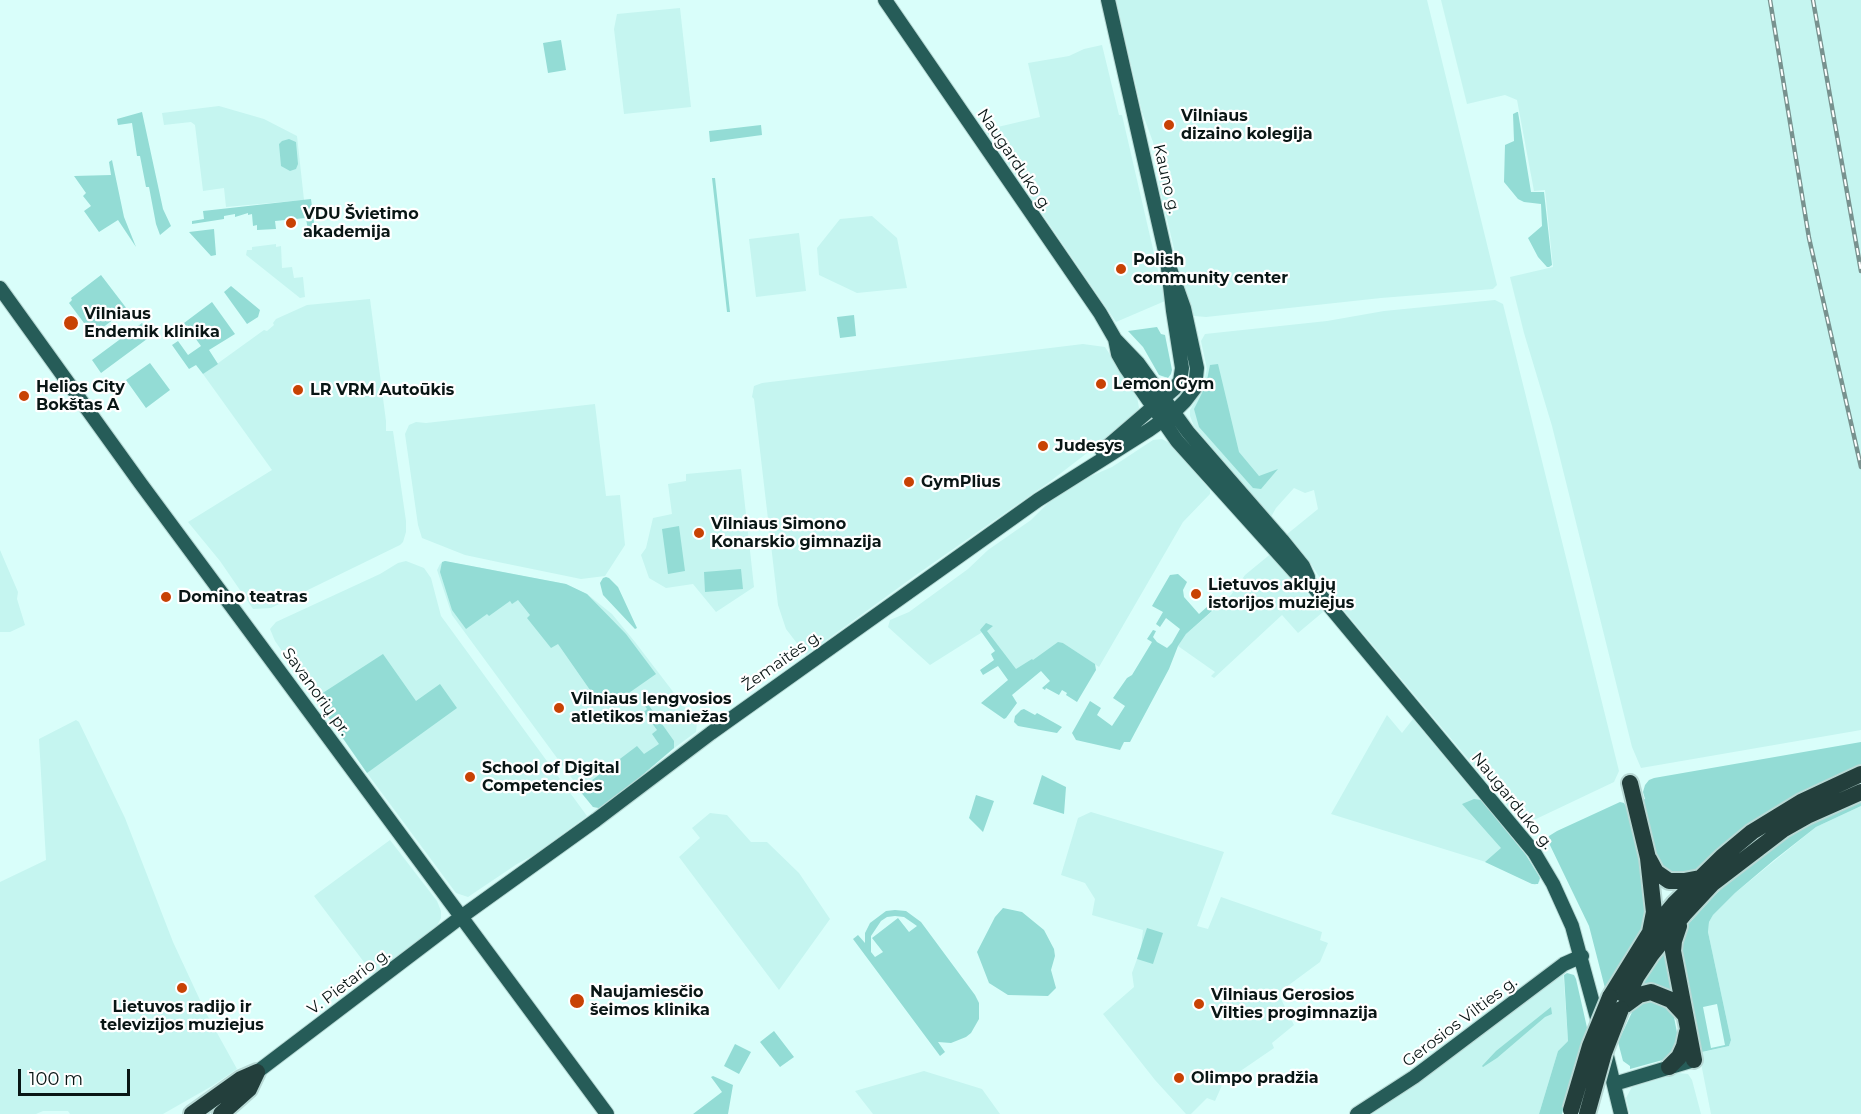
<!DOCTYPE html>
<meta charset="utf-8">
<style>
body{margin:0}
#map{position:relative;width:1861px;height:1114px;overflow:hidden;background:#d9fefa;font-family:Montserrat,sans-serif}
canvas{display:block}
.scale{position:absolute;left:18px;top:1069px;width:112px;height:27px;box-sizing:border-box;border:3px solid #091615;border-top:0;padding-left:8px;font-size:18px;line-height:21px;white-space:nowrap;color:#091615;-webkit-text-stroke:4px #fff;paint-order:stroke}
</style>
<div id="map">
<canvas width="1861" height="1114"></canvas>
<div class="scale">100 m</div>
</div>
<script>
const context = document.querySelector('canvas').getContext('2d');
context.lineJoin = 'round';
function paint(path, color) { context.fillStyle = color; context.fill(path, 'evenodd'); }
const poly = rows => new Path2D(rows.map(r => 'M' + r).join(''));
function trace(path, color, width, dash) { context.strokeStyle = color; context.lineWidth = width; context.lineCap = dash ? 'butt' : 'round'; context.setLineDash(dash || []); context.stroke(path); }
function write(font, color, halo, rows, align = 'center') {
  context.font = font + ' Montserrat,sans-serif'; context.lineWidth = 4.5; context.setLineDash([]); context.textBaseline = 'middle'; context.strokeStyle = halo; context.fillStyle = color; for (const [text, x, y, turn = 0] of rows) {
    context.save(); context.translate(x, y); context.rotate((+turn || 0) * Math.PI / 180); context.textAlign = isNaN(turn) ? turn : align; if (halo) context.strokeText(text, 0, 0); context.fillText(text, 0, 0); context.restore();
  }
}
paint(poly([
 [1116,0,1427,0,1497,285,1493,289,1381,298,1206,317,1194,316,1186,299,1160,190,1159,173,1153,142,1142,112],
 [1441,0,1861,0,1861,730,1641,768,1632,747,1552,426,1524,333,1510,277,1553,267,1545,190,1534,191,1517,100,1505,95,1467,104],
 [680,8,691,107,624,114,614,29,617,14],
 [1102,45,1119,115,1122,115,1165,301,1116,322,985,130,1040,117,1028,63,1069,56,1084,49],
 [219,106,264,119,297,136,304,200,226,207,224,188,203,191,195,125,191,122,164,125,162,113],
 [872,216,897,238,907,288,857,293,819,275,817,248,840,219],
 [799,233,806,291,756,297,749,239],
 [276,244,276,247,281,246,282,268,292,267,294,278,303,277,305,297,300,298,246,255,247,250,252,250,252,247],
 [370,299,386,421,386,431,393,431,406,521,406,532,403,542,400,545,271,608,253,609,220,561,188,522,272,470,203,374,264,330,267,331,274,325,273,323,276,319,307,305],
 [1495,300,1503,304,1619,771,1614,782,1536,819,1529,821,1520,819,1510,809,1330,594,1311,564,1286,535,1318,509,1314,490,1305,493,1294,488,1276,508,1271,517,1194,426,1190,416,1190,410,1201,392,1207,369,1201,341,1205,334,1327,321,1384,311],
 [1083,344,1105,347,1137,396,1139,408,1134,417,1048,483,916,575,806,655,786,629,778,605,754,399,752,397,754,386,762,383],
 [595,404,606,496,620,495,625,545,605,576,581,579,498,562,465,555,422,538,418,525,405,434,409,425,416,422,426,423],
 [1162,439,1171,444,1210,490,1210,494,1183,522,1099,667,1063,643,1016,672,984,631,930,665,888,627,890,620,909,612,968,569,988,550,1031,520,1051,500,1075,483,1112,467,1153,440],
 [741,469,754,587,716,612,693,584,666,588,649,578,641,555,646,548,653,518,672,514,668,484,686,481,686,474],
 [0,550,18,592,17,599,25,625,10,632,0,632],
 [1273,552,1323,612,1298,633,1282,615,1214,678,1211,676,1215,672,1178,646,1186,634,1231,595,1245,575],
 [406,561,424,568,431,578,441,616,587,816,534,855,517,864,468,897,456,893,367,773,275,641,270,629,276,622,380,574,398,563],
 [445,561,566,584,587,594,612,614,635,642,697,723,696,732,662,757,640,777,599,808,593,807,452,615,437,570,440,564],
 [1387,715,1402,733,1413,719,1516,843,1539,875,1540,881,1535,885,1489,863,1331,814],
 [76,720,79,722,125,818,173,942,206,1013,237,1069,212,1086,163,1114,70,1114,68,1111,43,1111,36,1114,0,1114,0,882,46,860,39,739],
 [1861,806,1861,1114,1711,1114,1699,1053,1729,1046,1731,1040,1708,932,1709,922,1713,915,1735,893,1816,827],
 [1091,812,1224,852,1197,926,1208,929,1221,897,1322,932,1320,940,1328,943,1320,962,1278,993,1294,1025,1272,1043,1274,1048,1223,1083,1215,1101,1207,1098,1191,1114,1186,1114,1155,1080,1103,1014,1134,987,1132,973,1141,948,1143,930,1092,915,1095,899,1085,883,1061,875,1078,818],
 [710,813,727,815,751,842,767,842,799,873,830,919,779,990,679,857,700,838,692,828],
 [390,840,437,901,441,911,441,918,437,926,373,974,314,896],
 [1563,970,1568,1041,1558,1051,1539,1114,1362,1114],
 [924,1071,982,1089,1000,1114,873,1114,855,1091],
 [1678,1073,1688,1074,1692,1080,1701,1114,1630,1114,1626,1098,1632,1087]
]), '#c5f5f0');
paint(poly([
 [561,40,566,70,548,73,543,43],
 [142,112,163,209,171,226,160,235,156,224,149,187,146,187,140,156,137,156,132,123,118,125,117,119],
 [1517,112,1518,112,1531,192,1544,192,1552,265,1549,267,1547,267,1538,257,1528,238,1542,226,1541,204,1524,202,1518,199,1504,182,1505,145,1514,141,1513,114],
 [761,125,762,135,710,142,709,131],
 [289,139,296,142,298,164,296,169,290,171,281,166,279,144,282,141],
 [112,160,124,217,136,247,118,220,99,232,84,211,91,206,83,196,86,193,74,176,111,175,109,162],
 [712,178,715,178,730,312,727,312],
 [311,199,315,230,308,231,306,218,275,221,276,229,257,230,257,225,253,226,252,214,248,215,248,213,235,217,235,214,224,216,224,219,192,224,192,221,204,219,203,211],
 [214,229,216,255,211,256,189,232],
 [101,275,127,309,93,335,69,303,72,300,71,298],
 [231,286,260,310,258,317,247,324,224,292],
 [212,302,235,334,209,350,218,364,203,374,196,365,189,369,172,345,178,341,188,355,201,346,184,323],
 [854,315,856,336,840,338,837,317],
 [142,323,151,336,101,373,92,360],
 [1157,327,1161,334,1165,335,1172,370,1171,374,1168,378,1159,375,1143,347,1128,331],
 [150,363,170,390,146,408,126,380],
 [1218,364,1239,452,1259,476,1278,469,1261,489,1253,488,1199,427,1194,409,1206,385,1210,365],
 [679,526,685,571,668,574,662,529],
 [445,561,566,584,587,594,626,634,656,674,616,702,612,697,603,702,597,700,558,644,551,648,527,618,530,615,518,600,512,604,510,601,489,616,487,614,466,629,452,610,440,572,442,562],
 [741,569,743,589,705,592,704,572],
 [1178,574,1187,582,1183,590,1184,597,1199,614,1208,606,1212,611,1186,634,1178,646,1169,669,1130,742,1124,742,1120,750,1076,740,1072,733,1090,701,1101,708,1097,715,1112,726,1118,717,1125,706,1113,698,1127,678,1132,675,1152,642,1147,639,1153,630,1156,631,1153,637,1157,642,1167,648,1172,643,1180,629,1166,618,1160,627,1156,624,1163,612,1152,606,1170,575],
 [606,577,609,578,618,587,637,628,635,629,603,595,600,583,603,578],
 [986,623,993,626,987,631,1016,669,1032,659,1033,660,1058,642,1063,643,1095,664,1096,670,1077,702,1066,695,1067,693,1062,690,1059,695,1046,688,1045,690,1042,688,1050,681,1041,671,1012,695,1017,703,1006,718,1004,719,981,703,1008,680,998,666,983,675,980,670,994,660,991,654,995,651,980,630],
 [383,654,416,701,440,684,457,708,367,773,315,698],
 [645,700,674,741,674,748,640,777,599,808,593,807,579,790,637,746,644,754,659,744,652,734,657,730,644,712,647,709,642,702],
 [1024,709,1035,715,1037,713,1062,727,1057,733,1018,726,1014,722,1015,716,1021,710],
 [1861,742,1861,766,1805,790,1762,816,1735,836,1694,872,1667,874,1657,860,1642,800,1645,799,1643,792,1645,785,1649,780,1654,778],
 [1042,775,1066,787,1064,814,1033,804],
 [976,795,994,801,983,832,969,818],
 [1474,799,1481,800,1526,855,1540,878,1538,884,1532,884,1485,862,1501,848,1462,804],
 [1861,799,1861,806,1816,827,1774,860,1735,893,1713,915,1709,922,1708,932,1731,1040,1729,1046,1702,1052,1699,1049,1678,953,1681,932,1716,894,1740,871,1780,841,1829,813],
 [1717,1004,1725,1045,1711,1048,1703,1007],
 [1620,802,1624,803,1628,810,1650,901,1650,917,1606,992,1589,926,1547,839,1549,836,1557,831],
 [1003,908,1022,912,1044,930,1054,949,1055,956,1051,970,1056,988,1048,996,1008,995,989,983,977,952,995,917],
 [895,910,906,911,921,922,975,995,979,1003,979,1019,971,1033,966,1037,951,1043,938,1042,945,1052,940,1056,853,939,858,935,865,943,865,933,870,923,886,911],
 [895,916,904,917,917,926,909,932,898,918,872,938,883,952,875,957,871,952,871,936,881,921,887,917],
 [1147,928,1163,933,1153,964,1137,959],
 [1667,945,1678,1001,1635,992],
 [1567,973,1574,975,1576,979,1588,1032,1578,1059,1562,1114,1539,1114,1558,1051,1568,1041,1564,975],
 [1648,999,1660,1001,1673,1012,1679,1043,1670,1058,1630,1069,1630,1066,1623,1061,1618,1042,1634,1008],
 [1551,1007,1552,1014,1545,1017,1497,1058,1483,1067,1482,1066,1496,1051],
 [774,1031,794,1057,780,1067,760,1042],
 [735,1044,751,1052,739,1074,724,1066],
 [713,1076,733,1085,728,1114,693,1114,722,1092,711,1077]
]), '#93dcd5');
const major = poly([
 [885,0,1100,313,1115,339,1138,363,1188,432,1282,540,1303,566,1308,577],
 [0,288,141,484,607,1114],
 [1115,339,1118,354,1126,368,1177,441,1295,572,1311,584,1534,852,1553,884,1572,926,1600,1029],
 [1102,451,1174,389,1180,381,1182,368,1173,311,1167,260,1108,0],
 [1605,1048,1621,1114],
 [257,1072,461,917,596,820,711,733,1038,500,1149,430,1173,413,1185,401,1195,388,1197,368,1184,308,1167,260],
 [1614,1084,1694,1060],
 [1357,1114,1414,1077,1564,964,1582,956]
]);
const highway = poly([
 [1630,783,1648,858,1654,912,1650,932],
 [1649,859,1656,872,1669,881,1684,881,1700,878],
 [1679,926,1674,941,1673,951,1694,1060],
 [1610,997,1649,934,1674,904,1722,857,1752,832,1801,802,1861,774],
 [1624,1006,1639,995,1651,992,1671,1000,1685,1015],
 [1621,1009,1637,976,1651,955,1685,913,1712,884,1784,829,1807,816,1861,792],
 [1669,1067,1679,1057,1684,1046,1687,1032],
 [192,1114,241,1079,257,1072],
 [221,1114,249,1089,257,1072]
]);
trace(major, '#b8d9d5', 16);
trace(highway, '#b8d9d5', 20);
trace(major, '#265c58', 14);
trace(highway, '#233f3c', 16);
const rail = poly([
 [1770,0,1809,238,1861,467],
 [1813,0,1861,271]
]);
trace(rail, '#78928f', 4.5);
trace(rail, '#fff', 2, [7]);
const highwayBridge = poly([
 [1571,1110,1590,1046,1610,997],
 [1587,1114,1604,1053,1621,1009]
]);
trace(highwayBridge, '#b8d9d5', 20, []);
trace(highwayBridge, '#233f3c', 16);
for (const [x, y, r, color] of [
 [1169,125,6,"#c84204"],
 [291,223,6,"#c84204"],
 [1121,269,6,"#c84204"],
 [71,323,8,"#c84204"],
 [1101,384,6,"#c84204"],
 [298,390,6,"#c84204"],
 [24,396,6,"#c84204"],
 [1043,446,6,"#c84204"],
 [909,482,6,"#c84204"],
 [699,533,6,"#c84204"],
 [1196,594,6,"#c84204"],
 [166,597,6,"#c84204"],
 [559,708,6,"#c84204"],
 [470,777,6,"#c84204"],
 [182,988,6,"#c84204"],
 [577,1001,8,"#c84204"],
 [1199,1004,6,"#c84204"],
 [1179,1078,6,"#c84204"]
]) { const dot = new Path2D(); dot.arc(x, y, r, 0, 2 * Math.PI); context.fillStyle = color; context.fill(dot); trace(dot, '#fff', 2); }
write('bold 16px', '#091615', '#fff', [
 ["Vilniaus",1181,116],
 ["dizaino kolegija",1181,134],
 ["VDU Švietimo",303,214],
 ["akademija",303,232],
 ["Polish",1133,260],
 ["community center",1133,278],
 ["Vilniaus",84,314],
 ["Endemik klinika",84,332],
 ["Lemon Gym",1113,384],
 ["Helios City",36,387],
 ["Bokštas A",36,405],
 ["LR VRM Autoūkis",310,390],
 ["Judesys",1055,446],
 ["GymPlius",921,482],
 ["Vilniaus Simono",711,524],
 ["Konarskio gimnazija",711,542],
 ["Lietuvos aklųjų",1208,585],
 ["istorijos muziejus",1208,603],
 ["Domino teatras",178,597],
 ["Vilniaus lengvosios",571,699],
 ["atletikos maniežas",571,717],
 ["School of Digital",482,768],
 ["Competencies",482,786],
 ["Naujamiesčio",590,992],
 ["šeimos klinika",590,1010],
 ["Vilniaus Gerosios",1211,995],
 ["Vilties progimnazija",1211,1013],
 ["Lietuvos radijo ir",182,1007,"center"],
 ["televizijos muziejus",182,1025,"center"],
 ["Olimpo pradžia",1191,1078]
], 'left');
write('16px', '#091615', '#fff', [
 ["Naugarduko g.",1014,160,56],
 ["Kauno g.",1166,179,77],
 ["Žemaitės g.",782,661,-35],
 ["Savanorių pr.",316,692,54],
 ["Naugarduko g.",1512,801,51],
 ["V. Pietario g.",349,982,-37],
 ["Gerosios Vilties g.",1460,1022,-37]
]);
</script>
